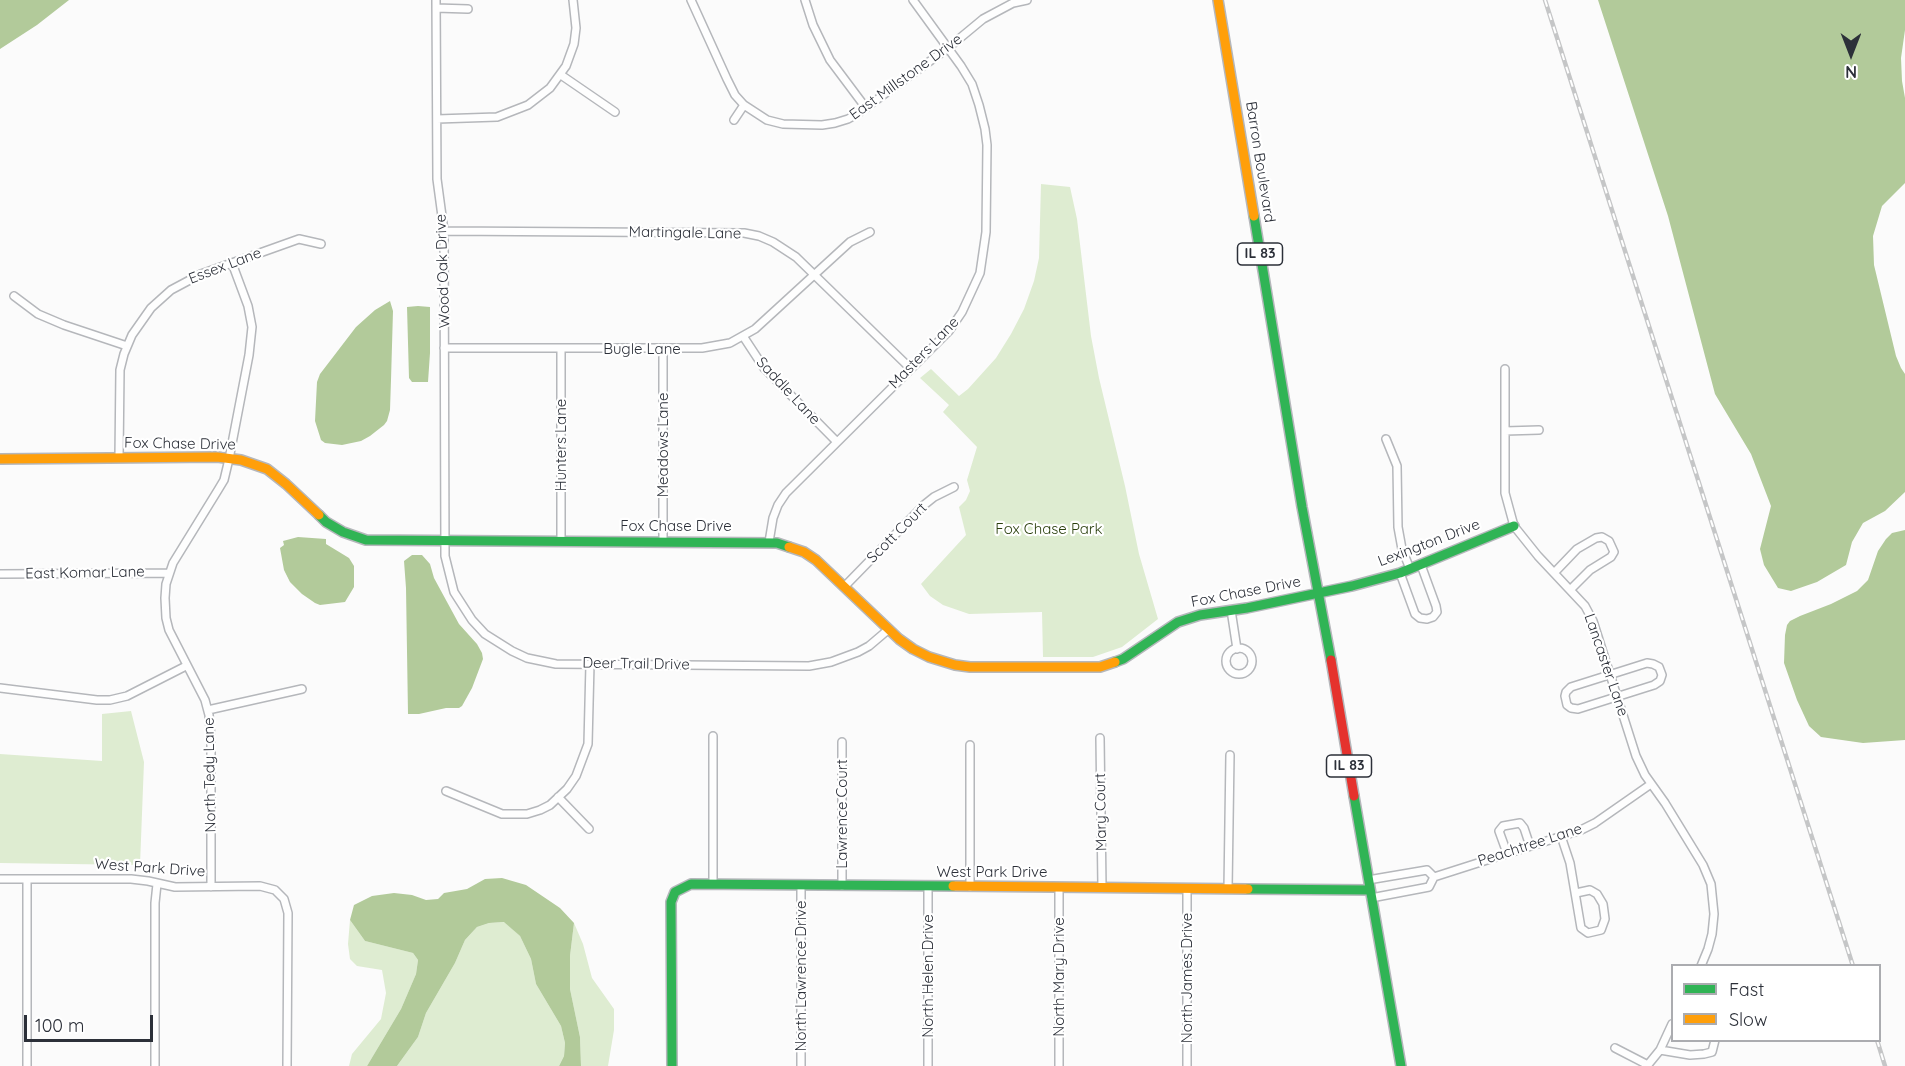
<!DOCTYPE html>
<style>
body{margin:0}
#map{position:relative;width:1905px;height:1066px;overflow:hidden;background:#fbfbfb;font-family:Quicksand,sans-serif}
canvas{display:block}
.legend{position:absolute;left:1671px;top:964px;width:210px;height:78px;box-sizing:border-box;background:#fff;border:2px solid #abacb0;margin:0;padding:8px 10px;list-style:none;font-size:18px;color:#2c3039}
.legend li{display:flex;align-items:center;gap:12px;height:30px}
.legend b{width:30px;border:2px solid #abacb0}
.north{position:absolute;left:1821px;top:24px;width:60px;height:60px;-webkit-text-stroke:4px #fff;paint-order:stroke;rotate:180deg;font-size:16px;font-weight:700;line-height:24px;text-align:center;color:#2c3039}
.north::after{content:'';display:block;margin:auto;width:21px;height:27px;background:#2c3039;clip-path:polygon(50% 0,100% 100%,50% 72%,0 100%)}
.scale{position:absolute;left:24px;top:1015px;width:129px;height:27px;box-sizing:border-box;border:3px solid #2c3039;border-top:0;padding-left:8px;font-size:18px;line-height:21px;white-space:nowrap;color:#2c3039;-webkit-text-stroke:4px #fff;paint-order:stroke}
</style>
<div id="map">
<canvas width="1905" height="1066"></canvas>
<ul class="legend">
<li><b style="height:8px;background:#30b455"></b>Fast</li>
<li><b style="height:8px;background:#ff9f0a"></b>Slow</li>
</ul>
<div class="north">N</div>
<div class="scale">100 m</div>
</div>
<script>
const context = document.querySelector('canvas').getContext('2d');
context.lineJoin = 'round';
function paint(path, color) { context.fillStyle = color; context.fill(path, 'evenodd'); }
const poly = rows => new Path2D(rows.map(r => 'M' + r).join(''));
function trace(path, color, width, dash) { context.strokeStyle = color; context.lineWidth = width; context.lineCap = dash ? 'butt' : 'round'; context.setLineDash(dash || []); context.stroke(path); }
function write(font, color, halo, rows, align = 'center') {
  context.font = font + ' Quicksand,sans-serif'; context.lineWidth = 4.5; context.setLineDash([]); context.textBaseline = 'middle'; context.strokeStyle = halo; context.fillStyle = color; for (const [text, x, y, turn = 0] of rows) {
    context.save(); context.translate(x, y); context.rotate((+turn || 0) * Math.PI / 180); context.textAlign = isNaN(turn) ? turn : align; if (halo) context.strokeText(text, 0, 0); context.fillText(text, 0, 0); context.restore();
  }
}
paint(poly([
 [1041,184,1070,187,1077,219,1091,336,1099,378,1125,486,1139,554,1158,619,1122,647,1093,657,1043,657,1042,612,969,614,943,605,930,596,921,584,966,535,959,507,966,500,970,491,967,480,977,447,943,412,949,405,920,378,931,369,959,396,968,389,996,358,1011,334,1024,309,1034,281,1039,258],
 [131,711,144,762,140,865,0,863,0,754,102,761,102,714],
 [350,920,365,941,413,953,418,960,416,974,401,1009,367,1066,349,1066,352,1054,381,1019,386,993,382,970,357,966,350,959,348,944],
 [505,922,520,936,531,959,536,984,561,1026,565,1043,564,1056,559,1066,397,1066,418,1037,426,1013,455,963,465,940,477,927,489,923],
 [574,923,583,944,592,978,614,1009,614,1030,608,1066,581,1066,580,1037,570,989,570,956]
]), '#deecd1');
paint(poly([
 [0,0,69,0,37,25,0,49],
 [1598,0,1905,0,1905,30,1901,58,1902,81,1905,98,1905,183,1882,206,1873,236,1874,265,1896,356,1901,368,1905,374,1905,492,1885,511,1863,523,1852,542,1846,565,1817,582,1791,591,1778,588,1764,565,1760,549,1771,506,1751,454,1715,394,1668,216],
 [390,301,393,311,391,380,390,410,387,421,384,425,370,436,361,441,342,445,325,443,321,440,315,421,317,382,320,374,356,327,375,310],
 [418,306,430,307,430,353,428,382,412,382,409,378,407,307],
 [1905,530,1905,740,1863,743,1821,737,1809,726,1797,700,1784,663,1785,635,1787,625,1790,621,1800,616,1831,604,1857,591,1868,580,1878,551,1886,539,1892,533],
 [298,537,326,539,326,544,349,558,354,566,354,587,345,602,320,605,315,603,302,594,290,582,284,570,280,548,284,545,283,541],
 [412,555,422,555,430,564,434,578,459,624,477,644,482,653,483,659,472,688,462,706,459,708,446,708,419,714,408,714,406,588,404,561],
 [502,878,526,885,560,908,574,923,570,956,570,989,580,1037,581,1066,559,1066,564,1056,565,1043,561,1026,536,984,531,959,520,936,504,922,489,923,477,927,465,940,455,963,426,1013,418,1037,397,1066,367,1066,401,1009,416,974,418,960,413,953,365,941,350,920,354,905,372,896,394,893,412,895,426,900,438,899,444,893,467,889,485,879]
]), '#b2ca9a');
const street = poly([
 [436,0,437,179,444,231,445,556,454,592,472,620,485,634,512,651,527,658,556,664,809,666,831,662,858,652,869,646,889,629],
 [691,0,727,79,735,95,744,105,767,120,783,124,822,125,835,123,848,119,857,114,948,48,983,19,1013,3,1027,0],
 [805,0,813,25,830,60,866,108],
 [436,8,468,9],
 [561,75,615,112],
 [437,119,497,117,528,105,550,88,566,66,574,44,576,28,573,0],
 [734,120,744,105],
 [444,231,744,233,759,236,773,242,796,257,911,369],
 [14,296,38,314,64,325,127,346],
 [743,336,764,368,837,442],
 [444,348,702,348,730,343,755,329,850,242,870,232],
 [1505,369,1505,493,1514,526,1538,556,1585,606,1593,621,1636,756,1645,775,1665,803,1703,865,1711,884,1714,914,1712,934,1708,949,1701,966],
 [1505,431,1539,430],
 [1386,439,1397,466,1398,527,1402,549,1410,569],
 [119,458,120,370,124,354,132,335,151,308,171,290,201,274,299,239,321,244],
 [561,541,561,349],
 [663,541,663,348],
 [769,542,773,518,778,505,786,493,949,331,962,312,980,273,986,232,987,145,985,129,979,105,972,84,961,66,913,0],
 [1400,573,1415,614,1420,618,1427,619,1433,617,1437,612,1436,606,1421,565],
 [1554,573,1577,549,1596,538,1602,537,1609,541,1614,552,1611,557,1590,570,1570,590],
 [0,574,169,573],
 [844,587,924,505,934,497,954,487],
 [1231,610,1237,649],
 '1226 661a13 13 0 1 1 26 0a13 13 0 1 1-26 0Z',
 [1647,663,1653,664,1659,667,1662,675,1660,681,1654,685,1578,709,1571,708,1567,705,1565,696,1566,692,1571,687,1647,663],
 [0,688,97,700,110,700,127,696,186,666],
 [208,710,302,689],
 [713,736,713,884],
 [1100,738,1102,887],
 [842,742,842,886],
 [446,791,502,814,527,814,540,810,550,805,567,789,576,776,588,744,590,664],
 [558,797,589,829],
 [1561,836,1570,863,1581,928,1588,933,1601,930,1605,919,1603,904,1597,894,1590,890,1576,893],
 [1507,853,1499,831,1503,826,1520,823,1524,828,1530,846],
 [1434,877,1581,830,1595,823,1651,784],
 [0,879,131,879,148,881,175,887,260,886,275,890,284,899,288,913,287,1066],
 [27,879,27,1066],
 [1368,880,1427,870,1434,877,1429,887,1371,898],
 [928,886,928,1066],
 [211,887,211,738,209,715,205,700,169,630,166,618,165,598,166,584,173,563,218,490,224,480,229,459,249,355,252,327,248,306,232,263],
 [970,887,970,745],
 [1059,887,1059,1066],
 [1228,889,1230,755],
 [1615,1048,1648,1065],
 [1660,1050,1690,1055,1704,1054,1712,1052,1715,1040],
 [155,1066,155,903,157,884],
 [801,1066,801,885],
 [1187,1066,1187,889],
 [1647,1066,1660,1050,1672,1024]
]);
const fast = poly([
 [1254,216,1302,507,1331,660],
 [319,515,326,522,343,532,366,540,777,543,789,547],
 [1115,662,1123,659,1178,622,1200,615,1247,608,1352,586,1400,573,1514,526],
 [1354,796,1401,1066],
 [1248,889,1370,890],
 [672,1066,671,902,675,892,691,884,953,886]
]);
const slow = poly([
 [1218,0,1254,216],
 [0,459,217,457,241,460,267,469,286,484,319,515],
 [789,547,804,552,816,560,899,639,913,649,929,657,955,665,970,667,1100,667,1115,662],
 [953,886,1248,889]
]);
const jam = poly([
 [1331,660,1354,796]
]);
trace(street, '#b5b7bb', 10);
trace(fast, '#b5b7bb', 12);
trace(slow, '#b5b7bb', 12);
trace(jam, '#b5b7bb', 12);
trace(street, '#fefefe', 7);
trace(fast, '#30b455', 9);
trace(slow, '#ff9f0a', 9);
trace(jam, '#e5322d', 9);
const rail = poly([
 [1545,0,1853,966],
 [1877,1040,1885,1066]
]);
trace(rail, '#c5c6c7', 4.5);
trace(rail, '#fff', 2, [7]);
for (const [x, y, w] of [
 [1260,254,45],
 [1349,766,45]
]) { const box = new Path2D(); box.roundRect(x - w / 2, y - 11, w, 22, 4.5); context.fillStyle = '#fff'; context.fill(box); trace(box, '#2c3039', 1.5); }
write('bold 14px', '#2c3039', null, [
 ["IL 83",1260,254],
 ["IL 83",1349,766]
]);
write('15px', '#2c3039', '#fff', [
 ["East Millstone Drive",906,77,-36],
 ["Barron Boulevard",1260,162,81],
 ["Martingale Lane",685,233,1],
 ["Essex Lane",225,266,-21],
 ["Wood Oak Drive",443,271,-92],
 ["Bugle Lane",642,349],
 ["Masters Lane",924,353,-46],
 ["Saddle Lane",788,391,47],
 ["Fox Chase Drive",180,444,1],
 ["Hunters Lane",561,445,-90],
 ["Meadows Lane",663,445,-90],
 ["Fox Chase Drive",676,526],
 ["Scott Court",897,533,-45],
 ["Lexington Drive",1429,543,-21],
 ["East Komar Lane",85,573,-1],
 ["Fox Chase Drive",1246,592,-11],
 ["Deer Trail Drive",636,664,1],
 ["Lancaster Lane",1606,665,71],
 ["North Tedy Lane",210,775,-91],
 ["Mary Court",1101,812,-91],
 ["Lawrence Court",842,814,-90],
 ["Peachtree Lane",1530,845,-18],
 ["West Park Drive",150,868,4],
 ["West Park Drive",992,872],
 ["North Lawrence Drive",801,976,-90],
 ["North Helen Drive",928,976,-90],
 ["North Mary Drive",1059,977,-90],
 ["North James Drive",1187,978,-90]
]);
write('15px', '#2a3f0d', '#fff', [
 ["Fox Chase Park",1049,529]
]);
</script>
